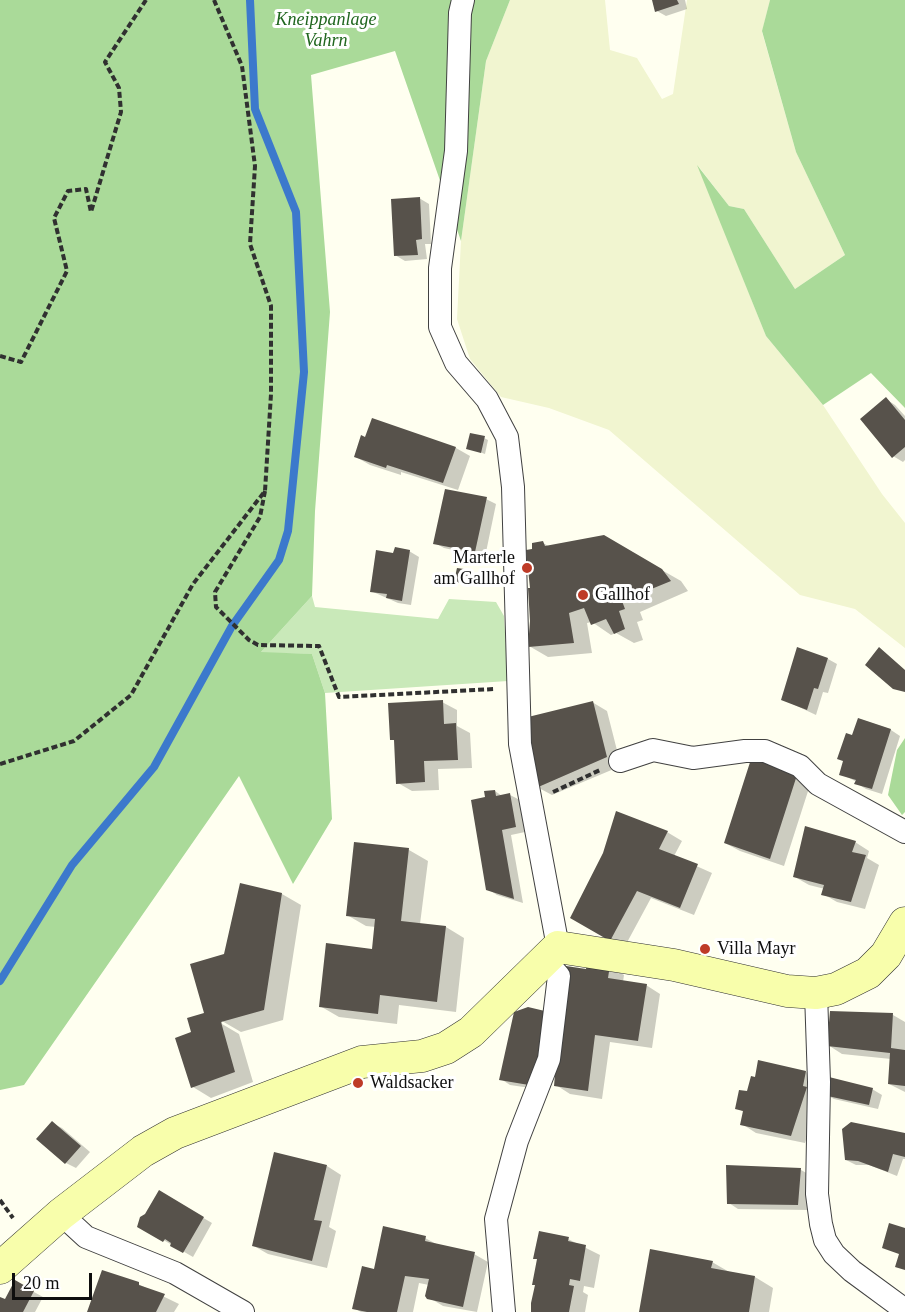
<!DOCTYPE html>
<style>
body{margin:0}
#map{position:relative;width:905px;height:1312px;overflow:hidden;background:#fffff0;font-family:Georgia,serif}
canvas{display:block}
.scale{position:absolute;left:12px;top:1273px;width:80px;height:27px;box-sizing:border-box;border:3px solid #0e0e0e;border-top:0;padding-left:8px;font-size:18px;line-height:21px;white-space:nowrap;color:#0e0e0e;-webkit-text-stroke:4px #fff;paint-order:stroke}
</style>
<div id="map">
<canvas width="905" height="1312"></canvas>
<div class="scale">20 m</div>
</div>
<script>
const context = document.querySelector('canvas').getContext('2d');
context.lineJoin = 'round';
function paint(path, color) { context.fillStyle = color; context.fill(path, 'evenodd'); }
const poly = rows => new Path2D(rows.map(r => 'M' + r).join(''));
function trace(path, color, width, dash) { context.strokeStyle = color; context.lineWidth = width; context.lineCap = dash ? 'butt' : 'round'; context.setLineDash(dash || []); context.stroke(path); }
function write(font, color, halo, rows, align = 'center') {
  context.font = font + ' Georgia,serif'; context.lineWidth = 6; context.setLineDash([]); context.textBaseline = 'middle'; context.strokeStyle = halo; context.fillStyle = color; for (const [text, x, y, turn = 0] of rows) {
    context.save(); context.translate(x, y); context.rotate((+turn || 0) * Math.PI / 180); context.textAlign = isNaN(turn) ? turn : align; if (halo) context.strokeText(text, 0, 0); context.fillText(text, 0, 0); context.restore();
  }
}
paint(poly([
 [510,0,605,0,610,50,637,58,662,99,673,94,687,0,770,0,762,32,796,152,845,255,795,289,744,209,729,206,699,167,766,336,823,405,882,494,905,523,905,648,855,609,800,595,609,430,549,408,501,397,470,359,457,319,461,241,486,61]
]), '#f1f5d0');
paint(poly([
 [312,596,315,607,438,619,449,599,496,602,504,616,508,681,325,693,312,654,260,653]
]), '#c9e9b9');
paint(poly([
 [0,0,510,0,486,61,461,241,395,51,311,75,330,312,315,511,312,596,261,652,312,654,325,693,332,819,293,884,239,776,24,1085,0,1090],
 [770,0,905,0,905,408,871,373,823,405,766,336,697,165,729,206,744,209,795,289,845,255,796,152,762,31],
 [905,738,905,812,902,815,888,795,897,750]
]), '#aada99');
paint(poly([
 [653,0,685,0,687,9,666,16,657,11],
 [419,198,429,204,431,244,425,244,427,259,405,261,395,255],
 [886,399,895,405,905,416,905,460,903,462,893,456],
 [484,438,488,440,485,454,468,448],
 [456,448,470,456,458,490,401,472,401,475,370,465,356,457],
 [486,499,496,504,485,557,444,548,435,543],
 [604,537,681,581,688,591,640,612,643,620,637,622,643,640,634,643,616,633,611,635,592,622,587,623,592,653,548,657,529,646,534,550,543,543,550,547],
 [409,551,419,557,411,605,398,603,371,591,394,555],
 [470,572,474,574,472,586,455,581],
 [828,659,837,664,828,693,823,692,816,715,782,699],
 [442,702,457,710,457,726,470,733,472,768,438,769,439,790,412,791,398,783,395,741,392,739],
 [592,702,607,711,621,766,552,795,537,787],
 [858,720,891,730,900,736,882,794,866,789,856,783,857,782,841,774],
 [754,755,810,785,784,866,740,851,725,843],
 [495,791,502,796,510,795,520,800,525,832,511,835,523,903,497,895,488,889,487,798],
 [617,813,667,832,682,841,674,856,712,873,694,915,651,898,624,948,572,918,605,853],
 [855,842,869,851,867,858,879,865,865,909,837,902,823,894,825,889,809,885,795,877],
 [356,844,409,850,428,861,420,924,446,927,464,938,456,1012,399,1005,397,1024,339,1017,320,1006,373,950,376,927,366,926,347,915],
 [241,885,282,894,301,905,283,1020,241,1032,222,1021,222,1024,239,1034,253,1082,211,1098,193,1087,176,1039,193,1033,206,1014,225,955],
 [610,967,624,975,623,982,646,985,660,994,652,1048,610,1042,602,1099,570,1094,556,1085,587,971],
 [548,1014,544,1090,510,1085,501,1079],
 [893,1015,905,1022,905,1092,889,1084,891,1059,842,1054,828,1045],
 [806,1072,820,1081,820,1097,805,1143,756,1133,742,1124,744,1112,737,1108,748,1093],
 [872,1089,882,1095,878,1109,834,1099,824,1094],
 [52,1123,62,1128,90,1152,76,1168,66,1163,39,1139],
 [905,1134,905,1159,903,1159,897,1176,869,1165,856,1165,846,1160],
 [327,1166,341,1175,329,1227,336,1231,327,1268,268,1254,254,1246],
 [727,1167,801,1170,810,1175,808,1210,738,1209,729,1203],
 [159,1192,212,1223,193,1257,139,1226],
 [425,1238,440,1246,474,1254,488,1262,477,1312,443,1306,428,1297,429,1285,419,1283,413,1312,361,1312,354,1308,375,1270],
 [568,1239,600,1255,594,1288,584,1286,583,1292,588,1295,585,1312,533,1312,538,1260,535,1258],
 [712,1262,731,1273,755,1277,773,1288,769,1312,641,1312],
 [16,1282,43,1297,35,1312,0,1312,0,1299,5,1301],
 [138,1284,179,1304,174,1312,89,1312]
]), '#0003');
trace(poly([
 [0,981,72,865,154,767,232,626,279,560,288,531,304,372,296,212,255,109,250,0]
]), '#3c79cc', 8);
paint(poly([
 [652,0,677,0,679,4,655,12],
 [420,197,422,239,416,240,418,255,394,256,391,199],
 [886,397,905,420,905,447,892,458,860,419],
 [372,418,456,447,443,483,387,465,386,468,354,457,361,435,365,437],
 [470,433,485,436,481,453,466,449],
 [445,489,487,497,475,552,433,544],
 [604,535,662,569,671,581,622,601,625,609,619,611,625,629,614,634,606,619,591,625,584,608,569,613,574,643,528,647,530,621,528,588,530,588,526,550,532,549,532,543,543,541,545,546],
 [395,547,410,550,402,601,386,598,387,594,370,592,376,550,393,553],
 [457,568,471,570,467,585,454,581],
 [797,647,828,658,818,689,814,688,807,710,781,700],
 [879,647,905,670,905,692,893,689,865,665],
 [443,700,444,724,456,723,458,760,424,761,425,782,396,784,394,740,390,740,388,703],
 [593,701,607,757,536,788,528,717],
 [858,718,891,729,872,789,854,784,856,780,839,775,843,761,837,759,846,733,852,735],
 [753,753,797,775,770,859,724,843],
 [495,790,496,796,510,793,516,827,502,830,514,899,486,890,471,800,485,797,484,791],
 [616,811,668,831,659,849,698,864,680,908,637,891,610,941,570,918,603,853],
 [805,826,856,841,852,852,866,855,851,902,821,895,824,885,793,877],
 [354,842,409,848,401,921,446,926,437,1002,380,995,378,1014,319,1007,326,943,372,949,375,919,346,916],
 [240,883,282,893,264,1010,221,1022,235,1072,191,1088,175,1038,191,1032,187,1018,204,1013,190,964,224,954],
 [587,962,610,965,608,978,647,984,638,1041,595,1035,588,1091,554,1086,560,1019,559,1019,566,966,586,969],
 [528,1007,549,1012,535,1086,499,1080,514,1012],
 [830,1011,893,1013,891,1048,905,1050,905,1086,888,1084,890,1053,827,1046],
 [758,1060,806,1071,803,1086,807,1087,791,1136,740,1125,743,1111,735,1109,739,1090,747,1091,751,1076,755,1077],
 [825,1076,873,1088,869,1105,823,1095],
 [52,1121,81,1146,65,1164,36,1139],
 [851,1122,905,1133,905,1157,893,1154,888,1172,858,1161,845,1160,842,1129],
 [274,1152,327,1165,314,1220,322,1221,312,1261,252,1246],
 [726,1165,801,1168,798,1205,727,1204],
 [159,1190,204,1217,183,1253,170,1246,171,1243,165,1239,163,1242,137,1227,140,1217,145,1214],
 [889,1223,905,1228,905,1270,895,1267,899,1254,882,1248],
 [383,1226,426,1236,425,1241,475,1252,463,1307,427,1299,425,1296,429,1279,405,1276,397,1312,367,1312,352,1309,362,1266,374,1269],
 [539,1231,569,1237,568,1241,586,1245,580,1281,570,1279,569,1285,574,1286,569,1312,531,1312,531,1303,535,1285,532,1285,537,1259,533,1259],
 [650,1249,713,1261,711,1268,755,1276,749,1312,639,1312],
 [102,1270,139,1282,139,1285,165,1294,156,1312,87,1312],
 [15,1280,34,1291,23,1312,0,1312,0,1297,5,1299]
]), '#57524b');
const street = poly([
 [463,0,460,13,456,151,440,268,440,327,456,363,487,399,507,437,513,487,520,744,558,947],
 [620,761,653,750,693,758,745,751,765,751,800,766,818,784,905,832],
 [816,993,819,1082,817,1194,821,1224,825,1240,834,1254,852,1271,905,1310],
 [61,1214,86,1237,175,1273,243,1312],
 [504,1312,496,1219,517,1141,549,1059,559,976,545,960]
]);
const secondary = poly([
 [0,1268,61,1214,143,1151,175,1133,362,1062,422,1056,446,1048,471,1032,558,947,674,965,787,991,816,993,836,989,868,973,886,955,905,923]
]);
trace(street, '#414141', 24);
trace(secondary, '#303030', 33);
trace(poly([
 [0,356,21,362,67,271,54,218,68,191,86,189,91,212,121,112,119,88,105,62,146,0],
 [265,491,260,517,215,592,216,607,249,640,258,645,319,646,339,697,495,689],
 [0,764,74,741,131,695,193,584,265,491,271,394,271,306,250,244,255,166,242,66,214,0],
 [553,792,600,770],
 [0,1200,13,1218]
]), '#303030', 4, [6, 3]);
trace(street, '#fff', 22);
trace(secondary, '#f8feab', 32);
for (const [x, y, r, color] of [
 [527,568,6,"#be3b27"],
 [583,595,6,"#be3b27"],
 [705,949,6,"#be3b27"],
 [358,1083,6,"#be3b27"]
]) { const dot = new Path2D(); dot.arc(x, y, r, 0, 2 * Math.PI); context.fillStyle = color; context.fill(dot); trace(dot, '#fff', 2); }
write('italic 18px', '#20661f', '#fff', [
 ["Kneippanlage",326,20],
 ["Vahrn",326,41]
]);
write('18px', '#0e0e0e', '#fff', [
 ["Marterle",515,558,"right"],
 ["am Gallhof",515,579,"right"],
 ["Gallhof",595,595],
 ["Villa Mayr",717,949],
 ["Waldsacker",370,1083]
], 'left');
</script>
